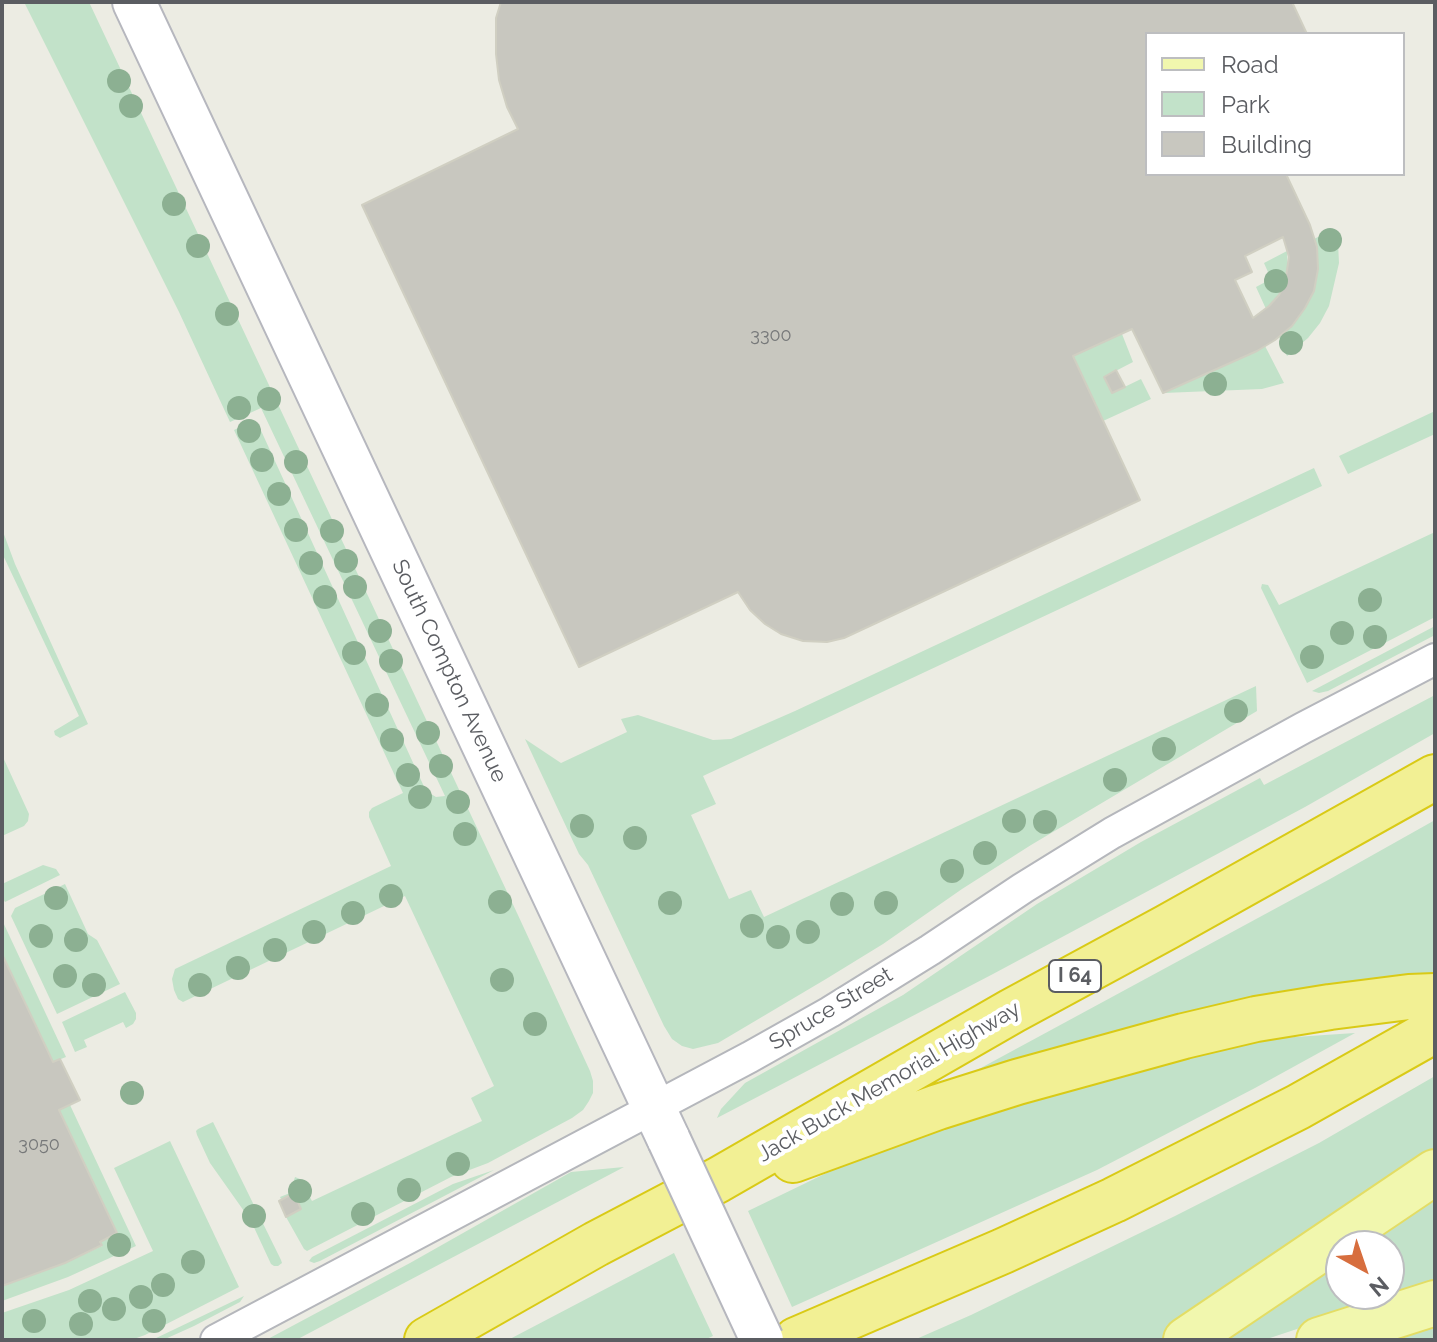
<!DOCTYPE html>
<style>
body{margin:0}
#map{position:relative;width:1437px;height:1342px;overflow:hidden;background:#ecece3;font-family:Raleway,sans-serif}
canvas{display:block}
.frame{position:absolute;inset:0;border:4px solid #5b5d62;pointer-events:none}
.legend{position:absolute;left:1145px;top:32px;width:260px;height:144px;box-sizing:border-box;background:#fff;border:2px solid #bdbec0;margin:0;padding:10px 14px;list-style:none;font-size:24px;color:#5b5d62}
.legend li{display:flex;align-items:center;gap:16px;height:40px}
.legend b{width:40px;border:2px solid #bdbec0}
.north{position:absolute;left:1325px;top:1230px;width:80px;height:80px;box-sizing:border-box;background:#fff;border:2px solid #bdbec0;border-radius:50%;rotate:140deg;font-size:22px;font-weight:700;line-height:32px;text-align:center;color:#5b5d62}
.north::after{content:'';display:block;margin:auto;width:28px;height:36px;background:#d76e3e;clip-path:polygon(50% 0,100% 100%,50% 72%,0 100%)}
</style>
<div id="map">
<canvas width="1437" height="1342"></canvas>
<div class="frame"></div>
<ul class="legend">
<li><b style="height:10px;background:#f1f7ae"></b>Road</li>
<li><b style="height:22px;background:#c2e2c9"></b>Park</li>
<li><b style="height:22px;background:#c8c7bf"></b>Building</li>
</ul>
<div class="north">N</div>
</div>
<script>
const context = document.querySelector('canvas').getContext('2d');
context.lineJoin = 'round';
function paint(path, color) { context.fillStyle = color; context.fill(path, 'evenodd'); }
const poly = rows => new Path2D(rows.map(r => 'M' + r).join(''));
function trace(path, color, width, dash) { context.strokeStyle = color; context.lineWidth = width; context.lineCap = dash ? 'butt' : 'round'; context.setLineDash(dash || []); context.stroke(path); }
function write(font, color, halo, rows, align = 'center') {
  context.font = font + ' Raleway,sans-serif'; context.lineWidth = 8; context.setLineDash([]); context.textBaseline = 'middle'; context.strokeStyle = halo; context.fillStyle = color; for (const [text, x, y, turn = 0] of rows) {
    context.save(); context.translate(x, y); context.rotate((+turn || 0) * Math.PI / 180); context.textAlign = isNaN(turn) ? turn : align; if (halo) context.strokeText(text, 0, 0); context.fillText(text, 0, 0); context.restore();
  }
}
paint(poly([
 [24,2,89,2,517,913,590,1071,593,1081,593,1093,589,1101,583,1110,572,1118,488,1163,451,1177,307,1251,304,1249,286,1217,301,1209,294,1194,281,1199,280,1197,290,1193,295,1177,300,1179,312,1201,482,1121,471,1098,494,1086,405,896,183,1002,178,999,174,990,172,979,175,969,391,866,369,817,369,812,372,808,403,793,234,430,253,421,258,424,426,791,436,797,445,796,261,408,230,422,179,312],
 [1334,229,1338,243,1339,263,1329,306,1320,323,1308,338,1287,356,1279,337,1292,326,1314,291,1318,269,1317,247,1314,239],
 [1287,251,1288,270,1285,283,1279,295,1266,309,1256,287,1271,279,1264,263],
 [1122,334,1133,362,1104,377,1112,393,1141,379,1151,399,1103,421,1073,356],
 [1265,346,1284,383,1262,389,1163,393],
 [1435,411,1435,434,1348,474,1339,456],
 [1314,468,1322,486,703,776,716,804,691,815,729,899,751,890,764,917,1256,686,1257,711,1031,845,962,889,883,944,826,979,718,1043,693,1049,682,1046,672,1039,664,1026,588,865,579,854,525,739,561,763,627,732,621,719,638,715,713,740,731,739,795,711],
 [2,529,15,564,88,724,60,738,55,735,54,731,79,716,2,553],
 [1435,532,1435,617,1307,683,1261,588,1262,584,1268,585,1279,605],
 [1435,626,1435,635,1328,691,1319,693,1312,691],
 [1435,695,1435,733,1305,807,993,974,717,1118,721,1109,745,1083,903,995,1037,904,1141,842,1260,778,1264,785],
 [2,755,29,814,28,821,24,826,2,836],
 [1435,820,1435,978,942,1089,1330,879],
 [43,865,56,869,60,875,5,902,2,897,2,884],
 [65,884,88,934,97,940,120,984,57,1014,11,916,15,908],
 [2,920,66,1057,53,1062,2,954],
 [125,992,136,1013,136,1019,133,1024,126,1028,123,1022,84,1040,87,1047,75,1052,62,1022],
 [1355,1033,1255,1088,1097,1170,792,1307,748,1211,905,1135,1143,1061,1280,1038],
 [1435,1076,1435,1156,1159,1340,914,1340,971,1315,1175,1216,1319,1143],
 [70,1105,136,1246,68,1277,2,1301,2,1286,65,1263,102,1246,100,1242,117,1233,59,1110],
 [213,1122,281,1260,282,1263,278,1266,274,1266,271,1264,251,1221,210,1163,197,1135,196,1131,198,1129],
 [170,1141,239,1287,145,1335,131,1340,2,1340,2,1313,69,1290,153,1251,114,1168],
 [624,1167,296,1340,266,1340,410,1263,571,1172],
 [494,1170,320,1261,314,1263,309,1261,312,1257,453,1184],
 [1435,1190,1435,1283,1264,1340,1213,1340,1341,1254,1341,1294,1389,1294,1389,1246,1352,1246],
 [674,1253,713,1336,704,1340,508,1340],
 [244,1296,240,1302,194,1326,163,1340,152,1340],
 [1435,1322,1435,1340,1381,1340]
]), '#c2e2c9');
const building = poly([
 [501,2,1292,2,1307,34,1147,34,1147,174,1286,174,1310,225,1317,247,1318,269,1314,291,1305,308,1292,326,1275,340,1257,351,1163,393,1132,329,1073,356,1140,500,844,638,827,642,803,641,781,634,765,624,750,610,738,592,579,667,362,205,518,129,507,107,499,80,496,54,496,18,501,2],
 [1283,237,1289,257,1285,283,1279,295,1269,306,1253,318,1235,280,1252,272,1245,256,1283,237],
 [1116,370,1125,387,1112,393,1104,377,1116,370],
 [2,954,53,1062,60,1059,80,1100,59,1110,117,1233,100,1242,102,1245,65,1263,2,1286,2,954],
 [294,1193,301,1209,286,1217,279,1201,294,1193]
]);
paint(building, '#c8c7bf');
trace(building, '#d0cfc2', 2);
const minor = poly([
 [216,1340,750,1057,830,1012,930,950,1023,888,1112,833,1303,728,1435,659]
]);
const secondary = poly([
 [134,2,669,1140]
]);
const primary = poly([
 [1186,1340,1435,1172],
 [1319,1340,1435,1303]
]);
const motorway = poly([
 [793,1160,938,1107,1017,1082,1184,1036,1256,1019,1330,1007,1409,997,1435,996],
 [427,1340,596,1244,718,1180,1012,1011,1167,927,1435,777],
 [796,1340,1003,1251,1114,1200,1298,1107,1435,1030]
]);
trace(minor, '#b5b7bc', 34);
trace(secondary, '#b6b7be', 46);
trace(primary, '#e3dd65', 48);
trace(motorway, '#d9ca16', 48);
trace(minor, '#fff', 30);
trace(secondary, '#fff', 42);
trace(primary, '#f1f7ae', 44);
trace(motorway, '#f2f094', 44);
const secondaryBridge = poly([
 [669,1140,762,1340]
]);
trace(secondaryBridge, '#b6b7be', 46, []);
trace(secondaryBridge, '#fff', 42);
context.fillStyle = '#8cb092';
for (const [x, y] of [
 [119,81],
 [131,106],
 [174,204],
 [1330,240],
 [198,246],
 [1276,281],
 [227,314],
 [1291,343],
 [1215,384],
 [269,399],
 [239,408],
 [249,431],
 [262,460],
 [296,462],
 [279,494],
 [296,530],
 [332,531],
 [346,561],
 [311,563],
 [355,587],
 [325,597],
 [1370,600],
 [380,631],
 [1342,633],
 [1375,637],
 [354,653],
 [1312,657],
 [391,661],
 [377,705],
 [1236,711],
 [428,733],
 [392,740],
 [1164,749],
 [441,766],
 [408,775],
 [1115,780],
 [420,797],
 [458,802],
 [1014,821],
 [1045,822],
 [582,826],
 [465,834],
 [635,838],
 [985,853],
 [952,871],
 [391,896],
 [56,898],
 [500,902],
 [670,903],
 [886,903],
 [842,904],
 [353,913],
 [752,926],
 [314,932],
 [808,932],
 [41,936],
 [778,937],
 [76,940],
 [275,950],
 [238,968],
 [65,976],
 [502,980],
 [94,985],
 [200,985],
 [535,1024],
 [132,1093],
 [458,1164],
 [409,1190],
 [300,1191],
 [363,1214],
 [254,1216],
 [119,1245],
 [193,1262],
 [163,1285],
 [141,1297],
 [90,1301],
 [114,1309],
 [34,1321],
 [154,1321],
 [81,1324]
]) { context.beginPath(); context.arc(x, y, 12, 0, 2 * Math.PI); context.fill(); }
write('18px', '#767879', null, [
 ["3300",771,336],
 ["3050",39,1145]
]);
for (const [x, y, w] of [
 [1075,976,52]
]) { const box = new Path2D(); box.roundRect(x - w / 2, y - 16, w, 32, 6); context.fillStyle = '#fff'; context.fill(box); trace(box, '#5b5d62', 2); }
write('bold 20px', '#5b5d62', null, [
 ["I 64",1075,976]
]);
write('22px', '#5b5d62', '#fff', [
 ["South Compton Avenue",449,671,65],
 ["Spruce Street",831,1009,-31],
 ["Jack Buck Memorial Highway",889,1082,-30]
]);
</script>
